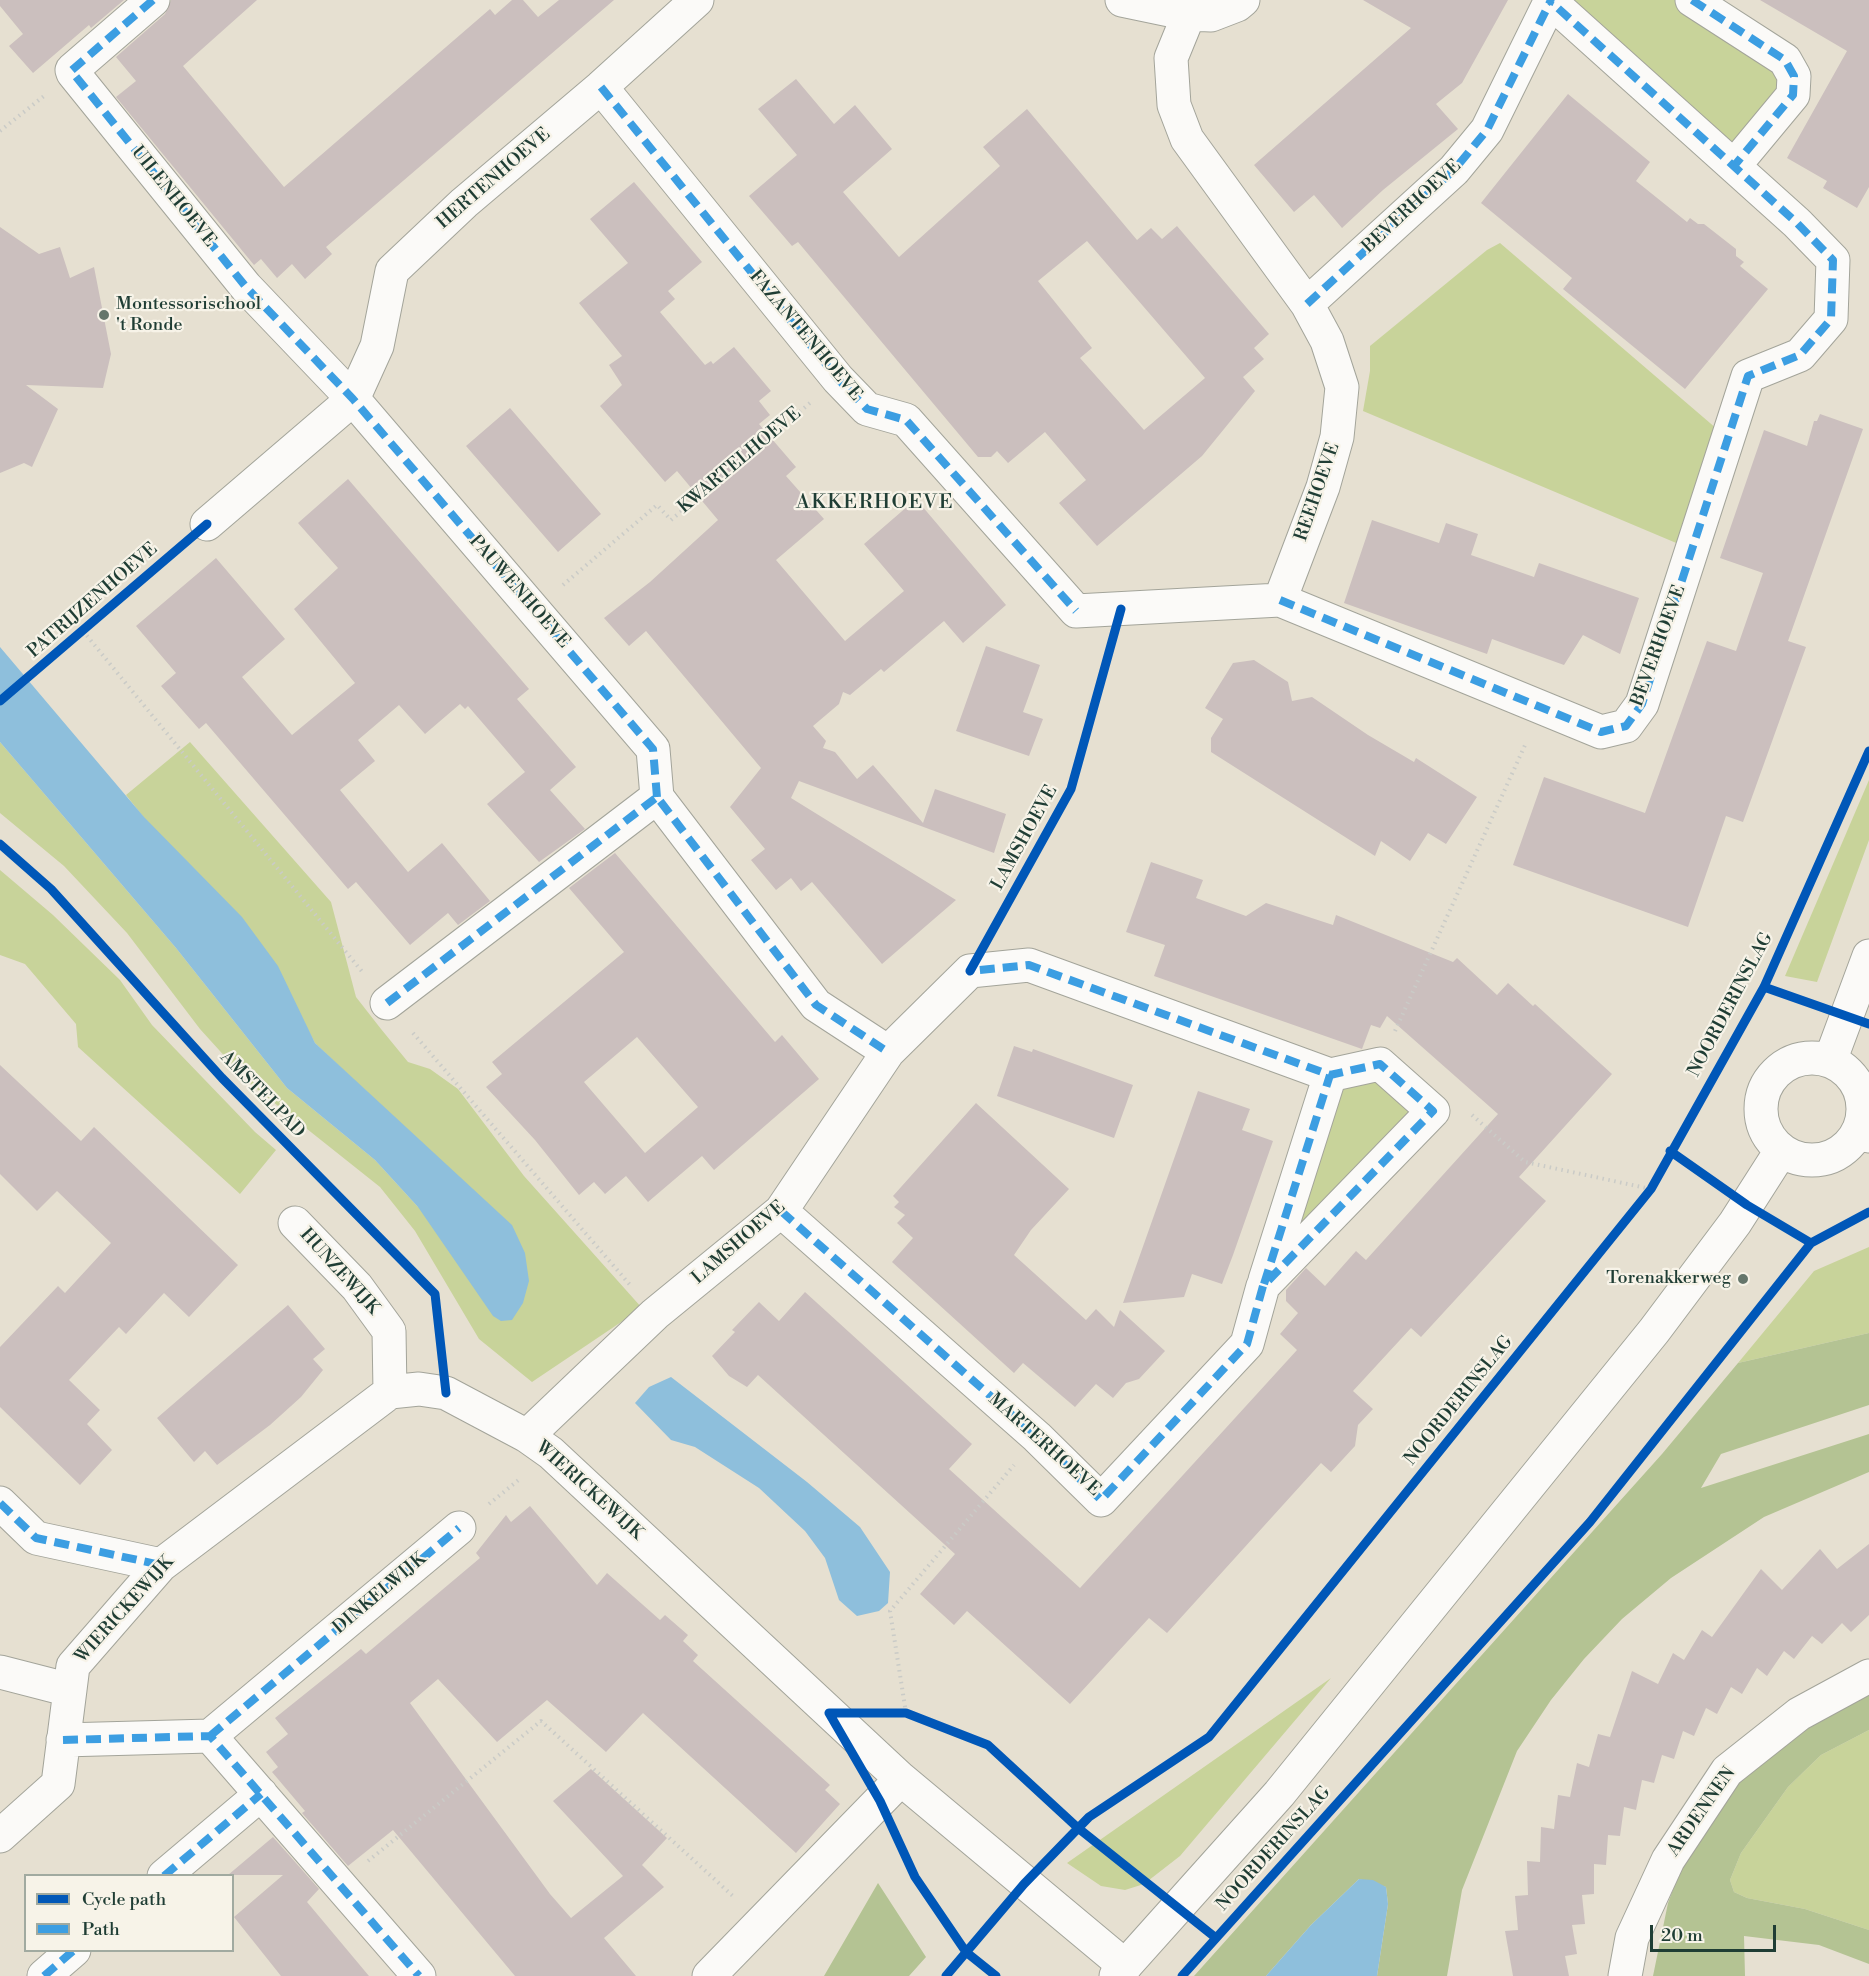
<!DOCTYPE html>
<style>
body{margin:0}
#map{position:relative;width:1869px;height:1976px;overflow:hidden;background:#e6e0d1;font-family:"Libre Bodoni",serif}
canvas{display:block}
.legend{position:absolute;left:24px;top:1874px;width:210px;height:78px;box-sizing:border-box;background:#f7f3e8;border:2px solid #a1aaa0;margin:0;padding:8px 10px;list-style:none;font-size:18px;color:#1f3d34}
.legend li{display:flex;align-items:center;gap:12px;height:30px}
.legend b{width:30px;border:2px solid #a1aaa0}
.scale{position:absolute;left:1650px;top:1925px;width:126px;height:27px;box-sizing:border-box;border:3px solid #1f3d34;border-top:0;padding-left:8px;font-size:18px;line-height:21px;white-space:nowrap;color:#1f3d34;-webkit-text-stroke:4px #f7f3e8;paint-order:stroke}
</style>
<div id="map">
<canvas width="1869" height="1976"></canvas>
<ul class="legend">
<li><b style="height:8px;background:#0057b8"></b>Cycle path</li>
<li><b style="height:8px;background:#3c9ee2"></b>Path</li>
</ul>
<div class="scale">20 m</div>
</div>
<script>
const context = document.querySelector('canvas').getContext('2d');
context.lineJoin = 'round';
function paint(path, color) { context.fillStyle = color; context.fill(path, 'evenodd'); }
const poly = rows => new Path2D(rows.map(r => 'M' + r).join(''));
function trace(path, color, width, dash) { context.strokeStyle = color; context.lineWidth = width; context.lineCap = dash ? 'butt' : 'round'; context.setLineDash(dash || []); context.stroke(path); }
function write(font, color, halo, rows, align = 'center') {
  context.font = font + ' "Libre Bodoni",serif'; context.lineWidth = 4.5; context.setLineDash([]); context.textBaseline = 'middle'; context.strokeStyle = halo; context.fillStyle = color; for (const [text, x, y, turn = 0] of rows) {
    context.save(); context.translate(x, y); context.rotate((+turn || 0) * Math.PI / 180); context.textAlign = isNaN(turn) ? turn : align; if (halo) context.strokeText(text, 0, 0); context.fillText(text, 0, 0); context.restore();
  }
}
paint(poly([
 [1551,0,1692,0,1794,76,1734,166],
 [1500,243,1724,435,1681,545,1363,411,1370,371,1370,346,1487,250],
 [0,742,176,948,287,1088,375,1160,418,1207,381,1106,315,1043,300,1015,126,795,190,742,331,902,356,997,381,1029,408,1062,430,1069,458,1089,524,1176,642,1308,532,1382,479,1339,415,1231,380,1187,248,1082,200,1029,127,933,64,866,0,813],
 [1869,780,1869,840,1817,982,1785,976],
 [0,870,53,915,120,980,152,1025,255,1132,276,1150,240,1194,78,1047,76,1024,25,964,0,955],
 [1380,1064,1433,1111,1263,1286,1330,1075],
 [1869,1247,1869,1333,1738,1363,1814,1271],
 [1331,1678,1180,1856,1144,1884,1125,1890,1101,1886,1067,1863],
 [1869,1730,1869,1930,1805,1909,1747,1898,1734,1892,1730,1880,1741,1853,1788,1787,1821,1755]
]), '#c8d39a');
paint(poly([
 [1869,1333,1869,1405,1721,1454,1701,1488,1869,1434,1869,1472,1764,1517,1671,1578,1622,1619,1584,1659,1551,1700,1517,1751,1462,1890,1447,1976,1377,1976,1388,1904,1386,1887,1359,1879,1311,1925,1266,1976,1194,1976,1662,1454,1738,1363],
 [1869,1692,1869,1730,1821,1755,1788,1787,1741,1853,1730,1880,1734,1892,1747,1898,1805,1909,1869,1930,1869,1964,1819,1945,1744,1936,1745,1976,1653,1976,1668,1903,1684,1860,1725,1796,1759,1759,1795,1732],
 [878,1883,926,1957,909,1976,824,1976]
]), '#b4c393');
paint(poly([
 [0,647,144,817,242,917,278,966,315,1043,512,1225,525,1253,529,1281,523,1303,512,1320,501,1321,493,1316,418,1207,375,1160,287,1088,176,948,0,742],
 [671,1377,807,1482,860,1527,890,1572,888,1603,879,1611,857,1616,839,1600,825,1558,805,1531,759,1488,695,1447,671,1440,635,1403,649,1387],
 [1359,1879,1373,1880,1386,1887,1388,1904,1377,1976,1266,1976,1311,1925]
]), '#8ebfdc');
paint(poly([
 [0,0,124,0,91,28,89,25,33,73,9,46,23,34,0,6],
 [171,0,257,0,183,66,284,187,490,9,495,15,512,0,523,0,538,17,559,0,614,0,326,247,332,254,305,279,292,264,277,278,261,259,254,265,116,97,136,81,116,57,165,14],
 [1363,0,1508,0,1462,83,1436,104,1458,129,1383,190,1342,228,1314,195,1294,212,1254,165,1411,28],
 [1760,0,1869,0,1869,187,1857,208,1823,188,1827,181,1787,158,1847,51],
 [796,79,834,124,855,105,892,149,843,192,899,257,1000,166,983,147,1027,109,1137,240,1151,228,1162,239,1177,226,1269,334,1254,348,1264,359,1243,377,1255,391,1202,456,1097,546,1059,503,1086,480,1045,432,1008,463,997,451,991,457,978,457,798,242,792,246,749,196,797,155,758,109],
 [1087,241,1205,378,1144,430,1080,358,1092,348,1038,281],
 [1568,94,1650,162,1636,181,1687,222,1690,218,1698,224,1704,224,1736,249,1736,256,1744,262,1740,266,1768,289,1685,389,1563,289,1572,278,1481,203],
 [634,182,702,262,668,291,675,299,660,312,705,365,711,361,713,364,734,347,771,391,759,401,770,415,759,424,796,467,786,476,824,519,776,560,845,641,904,591,864,544,916,499,1006,605,963,643,944,621,884,672,881,669,850,695,843,692,839,704,813,726,826,741,823,748,835,752,857,779,873,765,923,823,935,789,1006,814,994,853,799,781,791,798,956,900,882,964,812,882,801,891,791,878,776,890,751,860,765,849,730,807,761,768,646,631,629,646,604,618,650,582,718,520,677,471,665,482,600,406,622,385,609,365,622,356,579,303,628,263,590,219],
 [0,227,39,254,60,247,70,278,94,267,111,354,103,388,26,385,58,409,32,467,24,463,0,473],
 [510,408,601,514,558,552,466,446],
 [1820,414,1863,429,1788,641,1806,647,1743,822,1726,816,1688,927,1513,865,1544,777,1645,813,1707,641,1736,651,1763,573,1720,558,1764,430,1807,446,1814,421,1817,421],
 [348,479,529,689,517,699,576,767,550,790,585,829,539,862,487,804,525,772,468,706,465,709,460,704,425,734,399,705,358,740,375,761,340,790,408,872,442,843,490,901,458,925,448,913,410,945,356,882,348,889,206,723,199,729,161,686,176,673,136,626,216,558,285,639,242,677,292,735,355,683,294,609,338,568,298,523],
 [1372,520,1439,543,1446,523,1478,534,1471,555,1534,577,1539,563,1639,598,1620,654,1583,635,1564,665,1492,639,1487,654,1344,603],
 [986,646,1040,665,1023,712,1043,719,1029,756,956,731],
 [1254,660,1288,682,1292,701,1312,697,1368,735,1414,762,1416,758,1477,797,1446,844,1428,833,1410,861,1381,841,1375,856,1211,752,1211,738,1223,719,1205,708,1233,663],
 [615,853,775,1042,782,1035,819,1079,714,1170,702,1156,648,1202,626,1176,605,1194,594,1182,579,1195,535,1140,486,1087,502,1074,492,1062,624,952,569,888],
 [637,1037,698,1107,645,1153,584,1082],
 [1151,862,1203,880,1196,898,1246,916,1266,903,1333,925,1336,915,1453,962,1457,958,1497,995,1508,983,1533,1006,1535,1004,1612,1074,1519,1177,1546,1201,1421,1337,1411,1328,1353,1391,1373,1409,1358,1425,1355,1446,1331,1472,1321,1463,1167,1633,1149,1618,1070,1704,967,1611,954,1625,920,1594,955,1554,758,1375,747,1387,729,1376,712,1356,735,1332,732,1330,759,1302,779,1321,805,1292,972,1444,949,1469,1080,1588,1297,1350,1280,1334,1298,1313,1286,1301,1286,1290,1306,1268,1325,1286,1356,1251,1366,1260,1498,1114,1387,1016,1380,1028,1371,1025,1362,1049,1154,976,1165,945,1126,932],
 [1014,1046,1032,1052,1033,1049,1133,1085,1114,1138,997,1096],
 [0,1065,81,1141,94,1127,238,1265,189,1317,164,1293,126,1334,119,1327,69,1380,100,1410,87,1424,112,1450,80,1485,0,1407,0,1347,58,1286,65,1293,111,1243,57,1191,37,1211,0,1174],
 [1198,1091,1250,1109,1242,1130,1273,1141,1233,1255,1222,1284,1192,1274,1184,1297,1123,1303],
 [976,1103,1069,1189,1031,1230,1014,1255,1086,1320,1096,1309,1114,1327,1120,1310,1165,1351,1139,1379,1126,1383,1113,1398,1096,1384,1075,1407,1023,1363,1014,1373,892,1262,913,1238,897,1223,905,1215,894,1207,899,1202,893,1196],
 [288,1305,325,1349,313,1359,323,1370,301,1397,270,1425,217,1465,205,1451,194,1462,157,1418],
 [530,1506,597,1585,607,1573,660,1620,665,1615,688,1635,683,1641,698,1655,693,1661,830,1785,825,1790,840,1804,796,1853,643,1713,606,1752,547,1700,497,1742,438,1679,410,1703,550,1894,571,1918,623,1876,553,1801,591,1769,667,1838,642,1865,664,1887,604,1938,636,1976,515,1976,393,1830,348,1866,302,1813,305,1811,272,1772,278,1767,266,1752,288,1734,275,1718,361,1649,366,1654,480,1558,476,1553,506,1515,511,1522],
 [1869,1544,1869,1615,1851,1632,1842,1623,1822,1644,1812,1636,1794,1659,1784,1651,1767,1676,1757,1668,1742,1694,1731,1687,1717,1714,1706,1708,1694,1736,1683,1731,1674,1759,1662,1755,1654,1783,1642,1780,1636,1810,1624,1807,1620,1836,1608,1835,1606,1865,1594,1864,1594,1894,1582,1895,1585,1924,1572,1925,1577,1954,1565,1956,1569,1976,1513,1976,1505,1931,1518,1930,1515,1896,1528,1895,1527,1861,1540,1862,1541,1827,1554,1829,1558,1795,1570,1797,1577,1763,1589,1767,1598,1734,1610,1737,1632,1671,1658,1684,1673,1653,1684,1660,1702,1630,1712,1637,1761,1569,1782,1590,1820,1549,1837,1569],
 [273,1837,319,1889,307,1902,369,1976,281,1976,234,1917,283,1875,228,1875]
]), '#cbbfbe');
const minor = poly([
 [153,0,72,70,73,73,246,287,353,399,653,749,657,797],
 [1122,0,1189,14,1211,15,1237,5,1243,0],
 [1692,0,1785,60,1794,76,1793,95,1734,166],
 [601,87,838,379,867,409,906,420,1076,611,1280,600,1323,487,1337,437,1342,387,1327,341,1307,304,1187,139,1174,105,1171,58,1189,14],
 [1307,304,1454,170,1487,130,1551,0],
 [207,524,353,399,377,346,392,271,464,203,601,87,697,0],
 [1280,600,1601,732,1626,726,1642,704,1748,376,1800,355,1831,319,1833,260,1797,223,1550,1],
 [387,1003,657,797,816,1005,888,1052],
 [295,1223,357,1287,389,1331,390,1392],
 [1265,1280,1330,1075],
 [527,1436,655,1314,781,1211,888,1052,970,971,1029,965,1330,1075,1380,1064,1433,1111,1263,1286,1247,1344,1101,1500,1037,1437,781,1211],
 [0,1503,36,1538,161,1565],
 [0,1672,70,1690],
 [210,1736,459,1528],
 [63,1740,210,1736,419,1976],
 [0,1836,58,1784,73,1666,161,1565,390,1392,419,1389,446,1393,527,1436,551,1453,901,1779,1125,1966],
 [164,1876,261,1794],
 [44,1976,74,1950],
 [709,1976,901,1779],
 [1625,1976,1632,1938,1668,1860,1727,1771,1799,1714,1869,1676]
]);
const tertiary = poly([
 [1859,1130,1869,1136]
]);
const secondary = poly([
 '1761 1109a51 51 0 1 1 102 0a51 51 0 1 1-102 0Z',
 [1830,1061,1869,956],
 [1116,1976,1279,1794,1654,1331,1735,1223,1781,1151]
]);
trace(minor, '#a3a49a', 35);
trace(tertiary, '#a3a49a', 35);
trace(secondary, '#a3a49a', 35);
trace(poly([
 [0,131,44,96],
 [563,585,657,505,671,520,810,403],
 [83,631,364,974],
 [1395,1031,1526,743],
 [413,1033,631,1286],
 [1472,1115,1525,1162,1651,1189],
 [489,1504,521,1478],
 [906,1713,890,1611,1014,1465],
 [368,1861,541,1721,734,1897]
]), '#cacbc7', 4, [1.5, 4.5]);
trace(minor, '#fbfaf8', 33);
trace(tertiary, '#fbfaf8', 33);
trace(secondary, '#fbfaf8', 33);
trace(poly([
 [153,0,72,70,73,73,246,287,353,399,653,749,657,797],
 [1692,0,1785,60,1794,76,1793,95,1734,166],
 [601,87,838,379,867,409,906,420,1076,611],
 [1307,304,1454,170,1487,130,1551,0],
 [1280,600,1601,732,1626,726,1642,704,1748,376,1800,355,1831,319,1833,260,1797,223,1550,1],
 [387,1003,657,797,816,1005,888,1052],
 [781,1211,1037,1437,1101,1500,1247,1344,1263,1286,1433,1111,1380,1064,1330,1075,1029,965,970,971],
 [1264,1284,1330,1075],
 [0,1503,36,1538,161,1565],
 [210,1736,459,1528],
 [63,1740,210,1736,419,1976],
 [164,1876,261,1794],
 [44,1976,74,1950]
]), '#3c9ee2', 8, [15, 8]);
trace(poly([
 [0,701,207,524],
 [0,844,51,889,222,1078,435,1294,446,1393],
 [970,971,1071,789,1121,609],
 [1764,987,1869,1024],
 [1670,1151,1747,1205,1811,1243],
 [946,1976,1024,1884,1089,1817,1209,1737,1651,1189,1764,987,1869,751],
 [996,1976,966,1952,915,1877,880,1801,829,1713,906,1713,988,1745,1078,1828,1216,1938],
 [1182,1976,1590,1522,1811,1243,1869,1212]
]), '#0057b8', 9);
for (const [x, y, r, color] of [
 [104,315,6,"#65766b"],
 [1743,1279,6,"#65766b"]
]) { const dot = new Path2D(); dot.arc(x, y, r, 0, 2 * Math.PI); context.fillStyle = color; context.fill(dot); trace(dot, '#f7f3e8', 2); }
write('18px', '#1f3d34', '#f7f3e8', [
 ["HERTENHOEVE",494,179,-41],
 ["UILENHOEVE",173,197,51],
 ["BEVERHOEVE",1412,207,-43],
 ["FAZANTENHOEVE",805,336,50],
 ["KWARTELHOEVE",740,461,-40],
 ["REEHOEVE",1318,492,-71],
 ["PAUWENHOEVE",519,592,49],
 ["PATRIJZENHOEVE",93,601,-41],
 ["BEVERHOEVE",1659,646,-70],
 ["LAMSHOEVE",1025,838,-61],
 ["NOORDERINSLAG",1731,1005,-62],
 ["AMSTELPAD",262,1095,46],
 ["LAMSHOEVE",739,1243,-41],
 ["HUNZEWIJK",339,1272,48],
 ["NOORDERINSLAG",1459,1401,-51],
 ["MARTERHOEVE",1044,1445,42],
 ["WIERICKEWIJK",589,1491,42],
 ["DINKELWIJK",380,1594,-40],
 ["WIERICKEWIJK",125,1610,-48],
 ["ARDENNEN",1702,1812,-55],
 ["NOORDERINSLAG",1274,1849,-48]
]);
write('18px', '#1f3d34', '#f7f3e8', [
 ["Montessorischool",116,305],
 ["'t Ronde",116,326],
 ["Torenakkerweg",1731,1279,"right"]
], 'left');
context.letterSpacing = '1.5px';
write('20px', '#1f3d34', '#f7f3e8', [
 ["AKKERHOEVE",875,503]
]);
context.letterSpacing = '0px';
</script>
